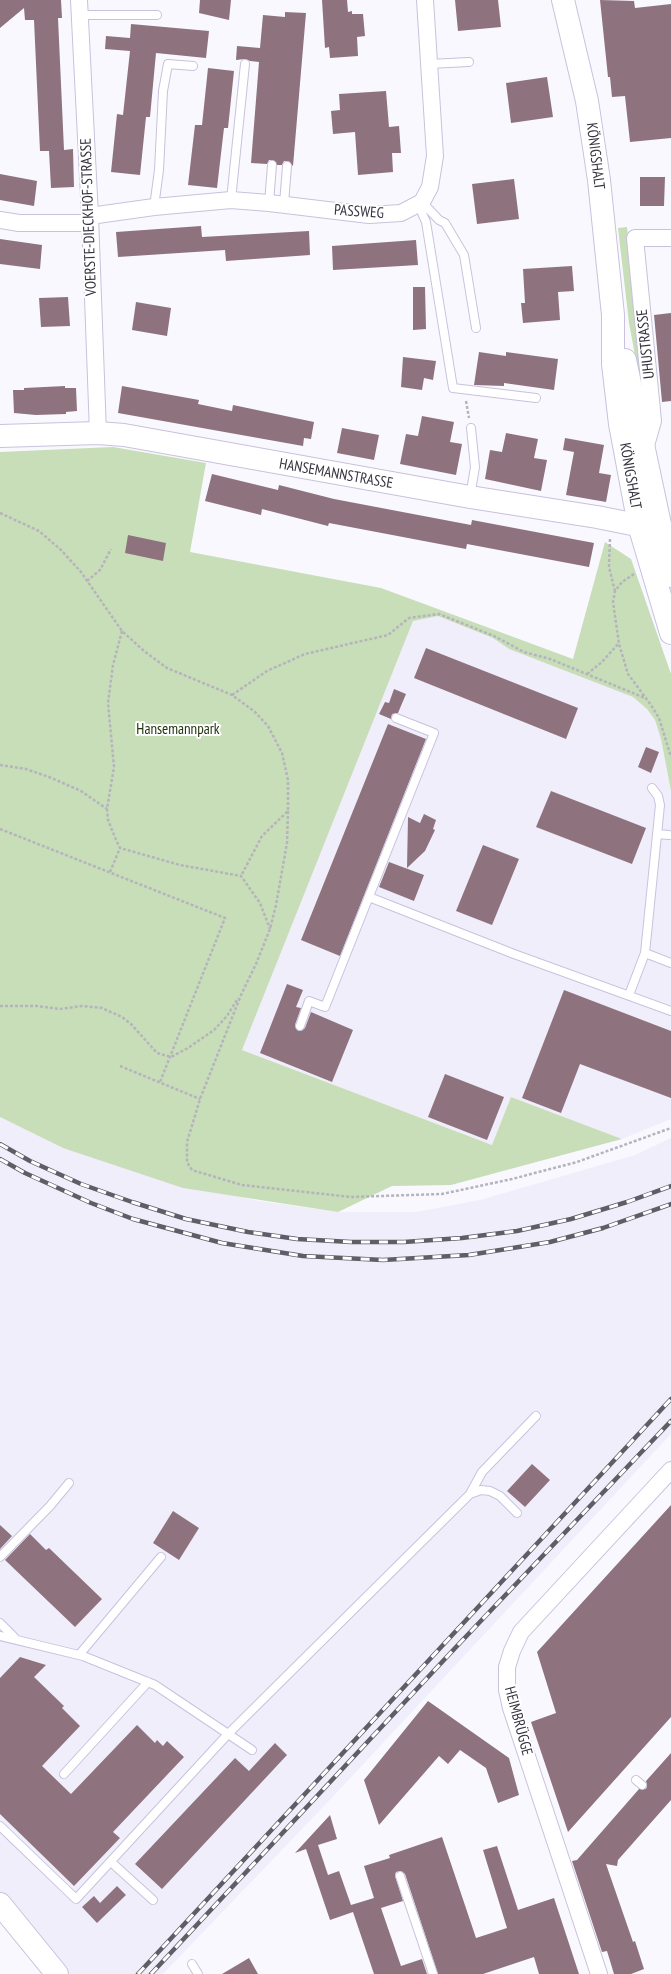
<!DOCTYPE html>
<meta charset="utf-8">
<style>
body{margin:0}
canvas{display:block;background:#f9f8fe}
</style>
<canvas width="671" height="1974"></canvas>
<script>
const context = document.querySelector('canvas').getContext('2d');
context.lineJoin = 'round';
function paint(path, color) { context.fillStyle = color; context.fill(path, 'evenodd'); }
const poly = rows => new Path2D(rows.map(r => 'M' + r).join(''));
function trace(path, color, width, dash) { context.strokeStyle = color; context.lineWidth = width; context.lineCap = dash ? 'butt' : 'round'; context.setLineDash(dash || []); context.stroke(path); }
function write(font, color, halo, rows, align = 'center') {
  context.font = font + ' "PT Sans Narrow",sans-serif'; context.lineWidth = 4; context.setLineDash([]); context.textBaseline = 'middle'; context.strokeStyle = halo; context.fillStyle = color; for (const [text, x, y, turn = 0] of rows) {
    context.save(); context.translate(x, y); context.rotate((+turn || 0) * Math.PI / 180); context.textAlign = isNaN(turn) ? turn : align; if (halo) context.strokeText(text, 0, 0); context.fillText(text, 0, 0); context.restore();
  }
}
paint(poly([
 [438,616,493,638,509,649,633,697,647,709,655,720,661,739,671,791,671,1119,622,1139,511,1097,492,1145,242,1050,412,621],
 [0,1117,63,1148,253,1200,338,1212,416,1212,480,1200,635,1155,671,1138,671,1434,327,1803,163,1974,55,1974,0,1904]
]), '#f1eefc');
paint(poly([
 [627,227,642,365,642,393,629,323,618,228],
 [113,447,206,463,190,552,381,588,573,659,605,542,631,559,671,674,671,791,661,739,655,720,647,709,633,697,509,649,493,638,438,616,413,621,242,1050,492,1145,511,1097,622,1139,451,1185,392,1186,338,1212,183,1188,63,1148,0,1117,0,452]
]), '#c8deb8');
paint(poly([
 [0,0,61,0,62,18,58,18,64,150,73,149,74,187,51,188,49,151,40,151,34,20,25,20,24,8,0,28],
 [200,0,231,0,229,20,199,13],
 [322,0,347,0,348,12,352,11,352,14,363,14,365,36,357,37,358,56,330,58,329,47,325,48],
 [455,0,498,0,501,27,458,31],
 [600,0,634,1,635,8,671,4,671,138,630,142,625,96,612,97,610,77,608,77],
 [285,12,306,13,293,166,288,161,284,161,282,165,277,165,273,160,269,160,267,164,251,163,259,62,250,61,245,59,236,60,237,46,260,48,263,15,285,17],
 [131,24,209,31,206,58,156,53,150,117,146,117,140,175,111,172,117,114,123,115,130,51,105,49,106,36,130,38],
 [208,68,234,71,228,128,224,128,217,188,188,185,195,125,202,125],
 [547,77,553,117,511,123,506,83],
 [386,91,389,127,399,126,401,153,392,153,393,172,358,175,355,132,333,134,331,111,340,110,339,94],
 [0,174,37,181,34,206,0,200],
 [640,177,665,177,664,206,640,206],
 [514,179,519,219,477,224,472,184],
 [201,226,202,237,309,231,310,255,226,261,225,250,118,257,116,232],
 [0,239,42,245,40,269,0,264],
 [416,240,418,265,333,270,332,246],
 [572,266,574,291,558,292,560,320,523,323,521,303,525,303,523,269],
 [413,287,425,287,426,329,413,330],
 [68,297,70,326,41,327,39,298],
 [136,302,171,308,167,336,132,330],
 [671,313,671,401,662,402,654,315],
 [479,352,506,356,506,352,558,359,554,390,504,383,504,386,474,385],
 [403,357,436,361,433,380,424,378,422,390,401,387],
 [65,386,65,388,76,388,77,411,66,412,66,414,36,415,14,413,13,390,24,390,24,388],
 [122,386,199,400,198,404,232,411,233,405,314,422,311,439,304,438,303,446,118,413],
 [422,416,454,422,450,442,462,444,456,475,400,464,406,434,418,436],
 [342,428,379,435,374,460,337,453],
 [506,433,538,439,534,458,547,460,541,491,485,479,490,450,502,452],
 [565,438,604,445,599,473,611,475,606,502,566,495,574,452,563,450],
 [212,474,278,490,279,485,334,499,471,525,472,520,594,543,589,567,467,544,466,549,329,523,328,526,262,509,261,515,205,501],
 [128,535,166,543,163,561,125,553],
 [426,648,578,708,566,739,414,678],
 [394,689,406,694,398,713,392,714,391,719,379,714,385,702,389,703],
 [388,724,426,739,340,956,301,940],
 [646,747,659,752,651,773,638,767],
 [551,791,646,828,632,864,536,827],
 [424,814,436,820,433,829,435,830,425,851,407,868,408,817,420,823],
 [483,845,519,859,492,925,456,911],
 [389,862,424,875,414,901,379,887],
 [287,984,303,990,296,1007,301,1008,295,1025,298,1031,301,1031,305,1028,311,1012,353,1030,332,1082,260,1053],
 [564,990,671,1031,671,1098,580,1064,561,1113,522,1098],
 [445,1074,504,1097,487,1140,428,1117],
 [532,1464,550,1480,525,1507,507,1491],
 [671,1505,671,1717,568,1832,531,1722,556,1713,537,1652],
 [173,1511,199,1528,179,1560,153,1543],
 [0,1525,12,1536,0,1549],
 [30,1534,46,1550,49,1548,102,1599,75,1627,5,1560],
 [20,1657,46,1665,34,1677,64,1706,62,1708,80,1726,42,1766,71,1794,137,1725,155,1743,157,1740,163,1746,167,1741,184,1757,113,1832,120,1838,74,1886,0,1814,0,1678],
 [428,1701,509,1758,519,1795,498,1803,486,1768,460,1750,448,1764,439,1756,379,1825,364,1780],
 [275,1743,287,1755,162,1889,135,1864,235,1758,249,1771],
 [671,1753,671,1800,618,1860,617,1866,606,1864,633,1942,635,1941,644,1969,631,1974,614,1974,607,1951,602,1952,572,1861,577,1860,639,1789,646,1789,647,1786,646,1781],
 [330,1815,337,1839,318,1845,328,1875,339,1871,351,1905,374,1898,364,1866,390,1858,389,1855,442,1837,476,1938,507,1928,483,1850,497,1846,518,1910,554,1898,579,1974,539,1974,534,1957,483,1974,438,1974,405,1874,401,1871,396,1872,395,1875,403,1901,381,1908,401,1966,422,1959,427,1974,374,1974,353,1912,330,1920,306,1849,295,1853],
 [117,1886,126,1895,97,1923,82,1907,94,1896,100,1903],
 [249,1958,258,1974,222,1974]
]), '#8e737f');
const lane = poly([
 [79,15,157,15],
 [429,64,469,62],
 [231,200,245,64],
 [422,202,439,220,445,223,464,255,476,328],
 [269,203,272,165],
 [284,204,287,166],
 [418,204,426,222,453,388,536,398],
 [154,207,159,170,163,91,168,64,193,66],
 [470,497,475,467,471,428],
 [657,834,669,835],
 [369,897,514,954,671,1011],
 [645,953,671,963],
 [629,995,645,953,660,805,658,796,652,788],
 [300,1026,309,1001,325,1007,434,733,396,718],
 [470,1494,482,1472,536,1416],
 [0,1557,50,1506,69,1483],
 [0,1623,15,1638],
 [0,1636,83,1656,155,1685,252,1750],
 [79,1655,161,1557],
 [64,1774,148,1682],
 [636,1780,642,1785],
 [0,1826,76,1899,228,1734,470,1494,481,1490,490,1491,500,1496,517,1513],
 [111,1862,153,1900],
 [400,1876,433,1974],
 [192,1964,198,1974]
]);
const street = poly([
 [79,0,90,216,98,433],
 [90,216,154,207,231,200,269,203,369,215,401,213,422,202,430,187,435,156,425,0],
 [0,220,19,223,90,223],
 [645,449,653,421,635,238,671,238],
 [599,1974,511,1708,507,1690,507,1667,512,1651,521,1632,671,1470]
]);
const secondary = poly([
 [563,0,587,101,599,180,613,315,613,364,620,424,639,525,671,633],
 [625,360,671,576],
 [0,436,98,433,124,435,470,497,597,517,662,530],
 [0,1904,57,1974]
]);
trace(lane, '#c8c2dd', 10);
trace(street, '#c8c2dd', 18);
trace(secondary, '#c8c2dd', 24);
trace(poly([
 [466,401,469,418],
 [0,513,39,531,61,550,81,572,122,631,144,651,167,668,232,695,255,712,268,726,282,753,288,780,288,811,262,836,241,876],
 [610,539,609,567,615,591],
 [634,574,622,582,615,591,613,602,619,644,628,674,651,705,659,718,671,757],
 [87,581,100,570,111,549],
 [122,631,113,665,108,703,114,767,107,809,108,820,116,840,120,848,180,865,241,876,260,903,270,929],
 [587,674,602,662,618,644],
 [232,695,267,671,305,654,388,635,409,618,439,614,494,636,524,652,550,659,645,698],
 [0,765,26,769,49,777,81,791,107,809],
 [288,811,287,843,276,905,270,929,256,964,241,995,200,1099,187,1142,187,1162,192,1170,242,1185,351,1197,442,1194,512,1179,577,1162,671,1128],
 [0,829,225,918,160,1082],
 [110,872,120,848],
 [0,1006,37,1006,60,1009,82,1006,102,1008,122,1017,131,1024,157,1053,171,1057,188,1048,214,1030,227,1016,238,998],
 [120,1066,200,1099]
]), '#b5b4bc', 2.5, [3, 2]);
trace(lane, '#fff', 8);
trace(street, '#fff', 16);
trace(secondary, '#fff', 22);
const rail = poly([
 [0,1144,30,1161,81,1184,132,1202,186,1219,248,1232,297,1239,351,1242,404,1242,462,1238,517,1231,571,1219,627,1202,671,1186],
 [0,1159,25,1173,91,1203,133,1219,222,1243,303,1256,383,1260,469,1255,550,1242,603,1228,671,1204],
 [138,1974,671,1399],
 [151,1974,457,1646,671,1421]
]);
trace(rail, '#5f5e67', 4.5);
trace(rail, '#fff', 3, [9]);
write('15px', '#36343f', '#fff', [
 ["KÖNIGSHALT",595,156,83],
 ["PASSWEG",359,212,4],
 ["VOERSTE-DIECKHOF-STRASSE",89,217,-92],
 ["UHUSTRASSE",646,344,-96],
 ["HANSEMANNSTRASSE",336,474,10],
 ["KÖNIGSHALT",630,476,80],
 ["HEIMBRÜGGE",518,1721,75]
]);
write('15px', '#20350d', '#fff', [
 ["Hansemannpark",178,730]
]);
</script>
